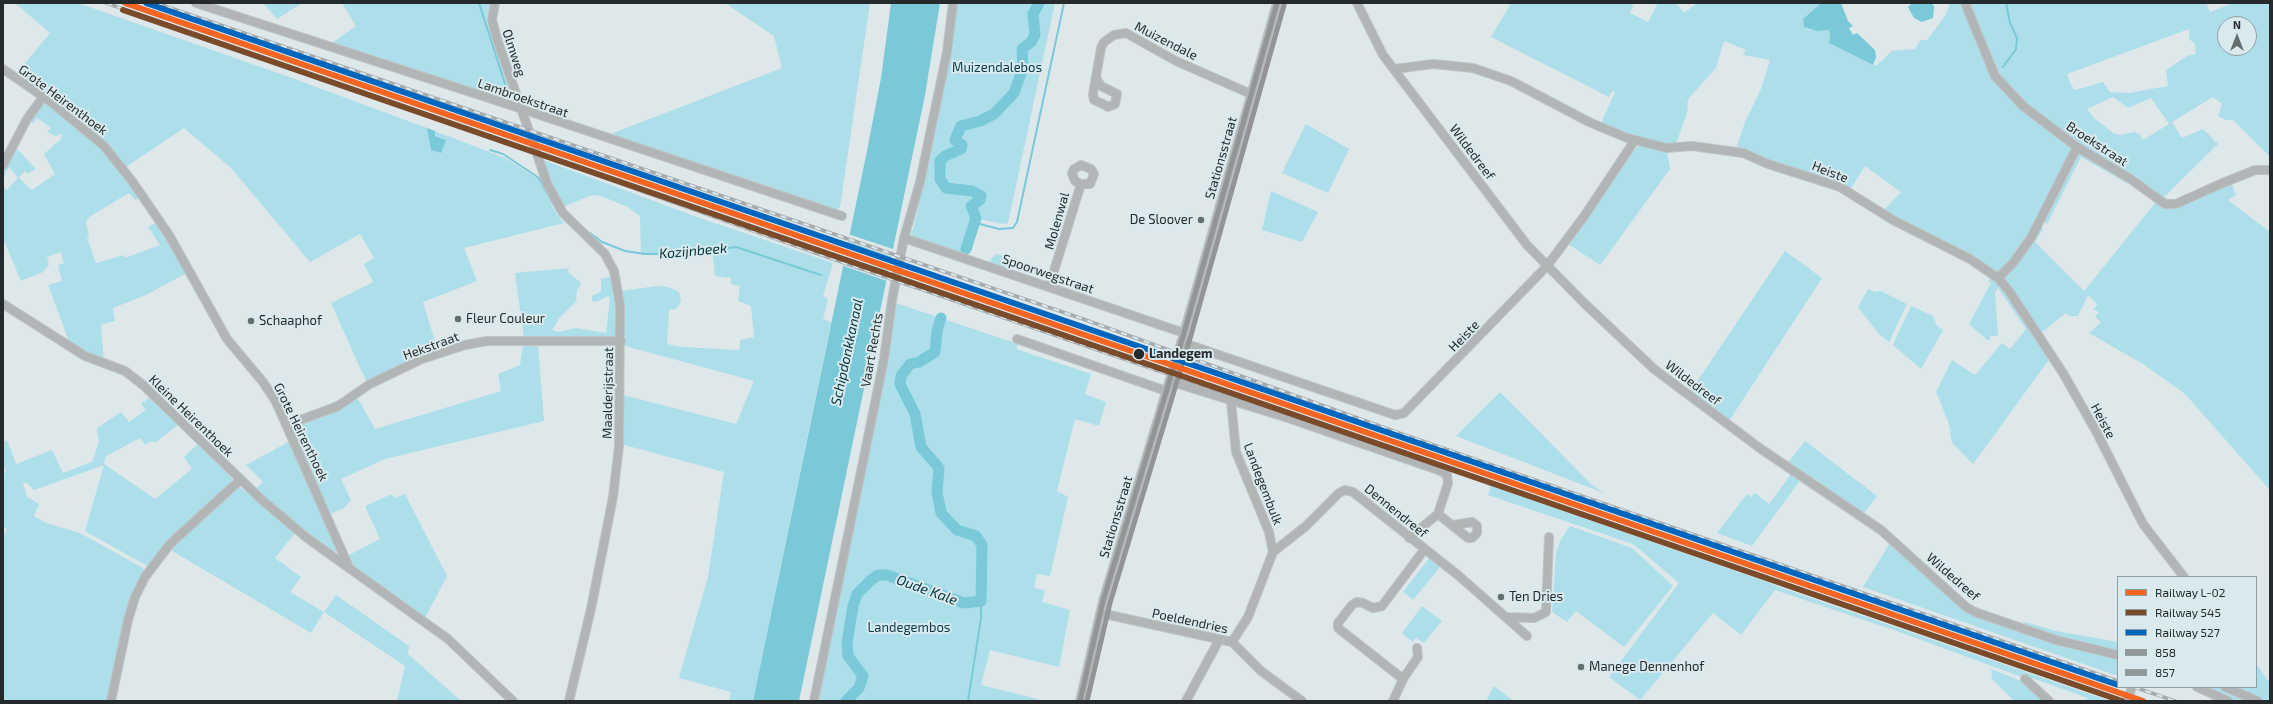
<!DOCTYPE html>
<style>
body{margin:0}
#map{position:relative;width:2273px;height:704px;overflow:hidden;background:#dee7e9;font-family:"Exo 2",sans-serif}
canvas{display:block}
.frame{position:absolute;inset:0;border:4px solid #252b2d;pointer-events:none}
.legend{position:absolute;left:2117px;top:576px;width:140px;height:112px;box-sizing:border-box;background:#d9eaee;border:1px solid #919ea1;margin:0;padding:5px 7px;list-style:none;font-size:12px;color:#252b2d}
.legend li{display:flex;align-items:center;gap:8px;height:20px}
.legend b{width:20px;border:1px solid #919ea1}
.north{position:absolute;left:2217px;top:16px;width:40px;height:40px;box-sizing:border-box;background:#d9eaee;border:1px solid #919ea1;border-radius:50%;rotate:0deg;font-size:11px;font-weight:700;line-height:16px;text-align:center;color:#252b2d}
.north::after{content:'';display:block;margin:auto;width:14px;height:18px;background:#666d6f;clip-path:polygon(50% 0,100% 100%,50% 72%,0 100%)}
</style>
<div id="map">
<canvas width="2273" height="704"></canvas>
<div class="frame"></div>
<ul class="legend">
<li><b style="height:5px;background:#f26522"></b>Railway L-02</li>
<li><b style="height:5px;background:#7a4b2a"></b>Railway 545</li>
<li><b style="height:5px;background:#0065bd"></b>Railway 527</li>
<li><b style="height:5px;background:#929596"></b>858</li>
<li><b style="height:5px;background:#929596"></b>857</li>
</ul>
<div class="north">N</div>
</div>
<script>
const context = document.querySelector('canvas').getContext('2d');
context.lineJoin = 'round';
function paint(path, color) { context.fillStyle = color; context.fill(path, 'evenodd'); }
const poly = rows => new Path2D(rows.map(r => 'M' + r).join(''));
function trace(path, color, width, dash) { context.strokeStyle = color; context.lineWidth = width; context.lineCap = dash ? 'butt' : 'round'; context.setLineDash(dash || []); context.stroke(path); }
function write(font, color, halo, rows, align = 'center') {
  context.font = font + ' "Exo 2",sans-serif'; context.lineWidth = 4; context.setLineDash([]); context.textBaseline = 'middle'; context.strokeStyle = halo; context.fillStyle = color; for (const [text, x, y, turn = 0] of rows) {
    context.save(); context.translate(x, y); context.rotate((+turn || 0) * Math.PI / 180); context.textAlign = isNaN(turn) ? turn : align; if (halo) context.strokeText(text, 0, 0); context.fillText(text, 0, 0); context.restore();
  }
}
paint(poly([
 [15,3,78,3,292,78,427,128,431,150,444,144,446,140,435,136,435,131,505,158,540,180,554,210,564,223,464,248,477,281,423,302,437,348,366,381,331,303,373,282,364,264,374,258,360,234,310,262,231,168,184,128,126,167,108,144,16,74,50,33],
 [263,3,302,3,277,19],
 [342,3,491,3,487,17,510,93,508,98,502,99,332,43,356,26],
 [725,3,870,3,840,207,837,210,766,185,608,135,782,68,774,36],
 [957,3,1055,3,1008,223,1004,224,978,219,973,220,962,250,969,252,967,257,915,239,910,232,913,230,937,122],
 [1511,3,1634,3,1630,13,1648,22,1658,3,1676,3,1684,13,1697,3,1821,3,1803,19,1804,27,1811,30,1828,30,1830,33,1829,43,1873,65,1877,65,1892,51,1915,49,1921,40,1927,40,1945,16,1950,3,1959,3,1970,21,1990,71,2000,89,2006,86,1997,75,1968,3,2206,3,2210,12,2233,3,2270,3,2270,157,2233,120,2225,120,2218,116,2222,104,2213,97,2172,122,2182,138,2203,129,2218,144,2162,199,2131,178,2128,184,2081,157,2047,224,2043,222,2041,227,2043,229,2035,242,2084,291,2155,203,2165,208,2174,208,2229,183,2232,185,2236,195,2228,200,2270,232,2270,490,2185,394,2143,364,2089,333,2101,322,2095,317,2099,312,2093,309,2097,306,2096,303,2088,295,2078,316,2070,316,2066,313,2040,334,2051,357,1973,464,1952,443,1949,424,1936,392,1952,360,1975,375,2002,343,2010,349,2026,329,1998,288,1995,292,1998,336,1990,336,1990,340,1987,340,1969,324,1991,283,1988,282,1993,272,1883,211,1901,192,1865,166,1850,190,1736,149,1745,122,1761,89,1770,60,1743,55,1746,50,1724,41,1716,68,1689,98,1687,104,1688,110,1676,144,1664,145,1603,127,1602,121,1615,92,1612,91,1609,97,1491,37],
 [2225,24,2249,24,2249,48,2225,48],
 [2189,29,2189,39,2195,44,2196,54,2187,56,2166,70,2168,86,2129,93,2110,92,2103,82,2075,90,2071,85,2067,74],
 [2113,97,2128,108,2151,98,2169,124,2143,140,2140,134,2134,132,2121,135,2113,133,2094,118,2087,109],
 [42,102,46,102,102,147,140,198,135,200,129,193,89,217,86,222,89,236,87,238,96,263,124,255,125,258,160,245,148,227,157,222,187,273,146,295,113,308,115,321,101,325,104,362,70,344,48,285,62,281,58,265,64,263,61,252,47,257,49,265,43,272,21,281,3,238,3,186,7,190,18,178,9,167,3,178,3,172,15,147,36,169,28,174,25,171,19,178,32,190,55,174,44,154,61,139,62,134,55,136,47,132,51,128,37,118,33,123,30,122],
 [1306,124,1349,149,1328,193,1282,173],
 [1641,144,1667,152,1670,169,1600,265,1568,244,1635,149],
 [543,160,697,217,833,263,823,296,828,299,823,319,831,322,753,701,729,701,731,692,679,678,708,577,724,472,621,444,623,395,736,424,754,381,625,346,623,344,621,291,657,286,668,287,679,292,681,300,679,305,676,309,669,310,667,344,683,347,739,350,740,340,754,337,751,306,738,301,740,286,731,284,731,278,715,276,712,249,669,255,641,255,640,216,628,207,601,196,592,195,563,207],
 [1271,191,1318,212,1302,242,1262,230],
 [1785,251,1822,278,1729,421,1690,392],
 [997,254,1006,257,1005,269,990,263,992,257],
 [570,268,567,271,580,282,581,285,577,290,576,302,560,317,552,330,558,332,576,328,606,333,610,298,608,296,596,302,592,301,592,296,601,292,601,279,612,276,617,305,619,339,524,339,515,273],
 [1868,289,1875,292,1881,291,1907,304,1889,342,1879,334,1858,307],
 [896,303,1018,344,1016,349,1091,374,1085,394,1106,402,1099,426,1075,419,1057,491,1068,497,1050,576,1037,574,1034,588,1045,590,1042,602,1070,610,1059,667,990,650,981,685,1038,699,1038,701,819,701],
 [1911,306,1933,316,1937,326,1943,330,1921,369,1893,345],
 [523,345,538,345,544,421,385,459,341,479,351,500,344,508,330,514,291,428,292,426,357,397,375,429,501,391,498,374,520,365],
 [1500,392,1591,484,1604,493,1456,436],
 [149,398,178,425,155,443,152,441,145,445,140,438,106,456,104,464,155,499,192,469,184,457,198,444,232,478,233,482,149,567,85,531,104,465,34,490,27,483,23,483,27,497,39,504,34,516,46,523,80,533,143,568,145,573,110,701,3,701,3,537,7,529,3,527,3,476,6,471,3,467,3,442,7,440,16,464,52,450,63,473,92,462,99,442,97,428,121,412,129,422,146,410,141,404],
 [290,441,338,551,337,552,330,550,309,535,254,490,263,482,246,465],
 [1805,441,1877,496,1863,514,1815,479,1787,464],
 [1792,473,1801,479,1752,546,1717,533,1747,494,1751,497,1755,493,1769,504],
 [239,486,295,533,275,558,301,577,290,592,324,612,336,595,409,646,408,654,461,701,397,701,405,666,324,612,311,633,169,549],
 [1491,486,1778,586,1776,589,1779,587,2110,701,2085,701,2088,698,2032,678,2030,680,1894,630,1775,590,1741,635,1713,613,1640,700,1609,677,1679,583,1633,544,1488,495],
 [392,494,394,498,405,494,447,576,425,618,356,568,347,556,380,539,365,506],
 [1570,526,1632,548,1673,586,1624,647,1576,611,1567,622,1552,612,1556,553,1560,541],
 [1891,541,1965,609,2118,659,2118,676,1863,587],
 [1430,557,1441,566,1413,600,1403,592],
 [1422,606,1442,621,1424,643,1416,638,1413,642,1402,633],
 [2025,622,2056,631,2118,642,2118,652,2023,627],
 [2256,664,2270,683,2270,701,2263,701,2231,687,2256,687],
 [1991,669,2026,683,2046,701,2014,701,1992,679],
 [1494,686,1513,701,1486,701],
 [2203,687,2219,687,2249,701,2234,701]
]), '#addfea');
paint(poly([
 [891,3,940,3,925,95,799,701,753,701,867,151,881,78],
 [1821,3,1841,3,1848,21,1853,26,1849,28,1853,35,1857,33,1875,50,1876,57,1873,65,1829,43,1830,33,1828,30,1817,31,1804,27,1803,19],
 [1912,3,1932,3,1934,7,1933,18,1922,22,1914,18,1908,7],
 [427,128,435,131,435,136,446,140,441,153,431,150]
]), '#7ac9d8');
paint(poly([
 [848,234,893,249,892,257,846,241],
 [846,244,891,260,889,271,843,256],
 [842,259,888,275,887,281,841,265]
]), '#dee7e9');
trace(poly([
 [479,3,507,90,504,96],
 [2003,67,2016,49,2017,38,2010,23,2006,3],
 [490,150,503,154,539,178,557,211],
 [976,218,980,224,999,229,1013,228,1017,222,1064,3],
 [564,219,573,228],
 [590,233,602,242,625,251,645,254,686,254,736,247,821,275],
 [968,701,981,618,981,601]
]), '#7ac9d8', 2);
trace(poly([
 [966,249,976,218,971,206,980,200,981,196,972,191,946,188,940,179,940,161,945,156,961,149,962,145,955,140,961,126,980,121,994,114,1014,93,1023,68,1022,49,1031,42,1035,35,1033,14,1039,3],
 [846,701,859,688,863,676,848,656,847,643,853,606,857,594,871,580,878,575,887,575,964,603,981,601,982,545,976,536,957,530,941,513,937,492,939,468,921,447,915,414,900,384,901,376,910,364,919,362,935,352,937,331,941,318]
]), '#7ac9d8', 11);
const minor = poly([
 [196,3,504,103,842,216],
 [495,3,492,20,497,39,547,183,563,213,605,254,614,271,620,305,619,446,613,497,591,609,569,701],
 [1357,3,1383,55,1527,245,1584,303,1654,369,1761,449,1881,530,1966,607,1975,612,2056,640,2118,655],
 [1965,3,1995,76,2023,106,2077,147,2129,178,2165,204,2176,204,2218,185,2255,170,2270,170],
 [3,69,51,102,104,146,132,181,169,235,227,339,263,382,276,402,348,565],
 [1395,69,1433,64,1473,68,1511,81,1589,122,1627,138,1667,148,1692,146,1743,153,1768,164,1840,187,1893,220,1970,259,1998,278,2009,291,2063,373,2097,433,2143,524,2184,577],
 [1096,78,1101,86,1117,94,1115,104,1108,107,1103,104,1094,100,1093,94,1101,48,1104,42,1114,35,1126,33,1176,61,1251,94],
 [3,165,27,119,43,97],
 [904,238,1184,333],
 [1998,278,2013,263,2031,238,2077,147],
 [1049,287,1081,184,1090,184,1094,174,1091,169,1081,165,1074,169,1072,173,1075,181,1081,184],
 [3,304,85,356,125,371,143,385,262,500,307,538,448,639,513,701],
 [1017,339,1166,391],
 [1181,342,1395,415,1404,413,1547,266,1585,215,1635,140],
 [1169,381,1288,418,1441,471,1447,475,1448,483,1438,514,1409,538],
 [1231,401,1236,452,1269,532,1273,552],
 [287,425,338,406,370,384,422,359,465,345,487,341,621,341],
 [1438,514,1468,538,1472,538,1477,533,1477,526,1472,522,1454,525],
 [1100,613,1232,642,1261,671,1302,701],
 [1507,617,1534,618,1546,612,1549,537],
 [1232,642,1248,617,1273,552,1306,526,1339,493,1345,490,1353,492,1459,576,1527,636],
 [1403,679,1418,657,1417,648],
 [2025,679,2049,701],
 [2197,687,2228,701],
 [2225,687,2258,701],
 [111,701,128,620,135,597,145,577,170,544,240,480],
 [814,701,884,359,892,300,904,238,920,182,947,52,953,3],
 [1080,701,1103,601,1184,333,1277,3],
 [1186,701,1219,640],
 [1393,701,1403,679,1338,628,1338,623,1352,605,1357,602,1363,603,1373,608,1382,606,1424,550],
 [2127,701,2132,687]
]);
trace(minor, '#bec4c6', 10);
trace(minor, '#b2b5b6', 8);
const rail = poly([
 [106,3,448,122,827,257,1153,369,1393,448,2123,701],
 [156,3,1083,319,1399,433,2118,681],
 [2134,687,2175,701]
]);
trace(rail, '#a7abad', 3.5);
trace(rail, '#d9eaee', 2, [6]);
trace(poly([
 [1080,701,1103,601,1184,333,1277,3]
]), '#929596', 5);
trace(poly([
 [1087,701,1110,603,1191,335,1284,5]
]), '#929596', 5);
trace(poly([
 [125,3,2143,701]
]), '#f26522', 6);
trace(poly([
 [123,10,2122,701]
]), '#7a4b2a', 6);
trace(poly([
 [146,3,2118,685]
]), '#0065bd', 6);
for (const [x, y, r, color] of [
 [1201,220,4,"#666d6f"],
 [458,319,4,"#666d6f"],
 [251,321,4,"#666d6f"],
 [1139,354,6,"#252b2d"],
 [1501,597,4,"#666d6f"],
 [1581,667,4,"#666d6f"]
]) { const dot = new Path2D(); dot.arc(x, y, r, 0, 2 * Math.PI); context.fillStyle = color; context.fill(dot); trace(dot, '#d9eaee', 1.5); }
write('13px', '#252b2d', '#d9eaee', [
 ["Muizendale",1166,41,27],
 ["Olmweg",514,53,72],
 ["Lambroekstraat",523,98,19],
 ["Grote Heirenthoek",63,100,37],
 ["Broekstraat",2097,144,33],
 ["Wildedreef",1472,152,53],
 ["Stationsstraat",1221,158,-74],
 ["Heiste",1830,172,21],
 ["Molenwal",1057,221,-74],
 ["Spoorwegstraat",1048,274,19],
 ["Heiste",1464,336,-46],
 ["Hekstraat",431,346,-20],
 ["Vaart Rechts",872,350,-80],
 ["Wildedreef",1693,383,37],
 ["Maalderijstraat",608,393,-89],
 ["Kleine Heirenthoek",191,416,44],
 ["Heiste",2103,421,62],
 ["Grote Heirenthoek",301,432,64],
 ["Landegembulk",1263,484,69],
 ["Dennendreef",1396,511,39],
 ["Stationsstraat",1116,517,-73],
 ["Wildedreef",1953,577,41],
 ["Poeldendries",1190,621,12]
]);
write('13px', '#063b44', '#d9eaee', [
 ["Muizendalebos",997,68],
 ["Landegembos",909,628]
]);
write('13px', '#252b2d', '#d9eaee', [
 ["De Sloover",1193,220,"right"],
 ["Fleur Couleur",466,319],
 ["Schaaphof",259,321],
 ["Ten Dries",1509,597],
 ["Manege Dennenhof",1589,667]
], 'left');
write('bold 13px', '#252b2d', '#d9eaee', [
 ["Landegem",1149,354]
], 'left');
write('italic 14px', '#00333c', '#d9eaee', [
 ["Kozijnbeek",693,251,-5],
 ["Schipdonkkanaal",847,352,-78],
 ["Oude Kale",927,590,20]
]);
</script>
